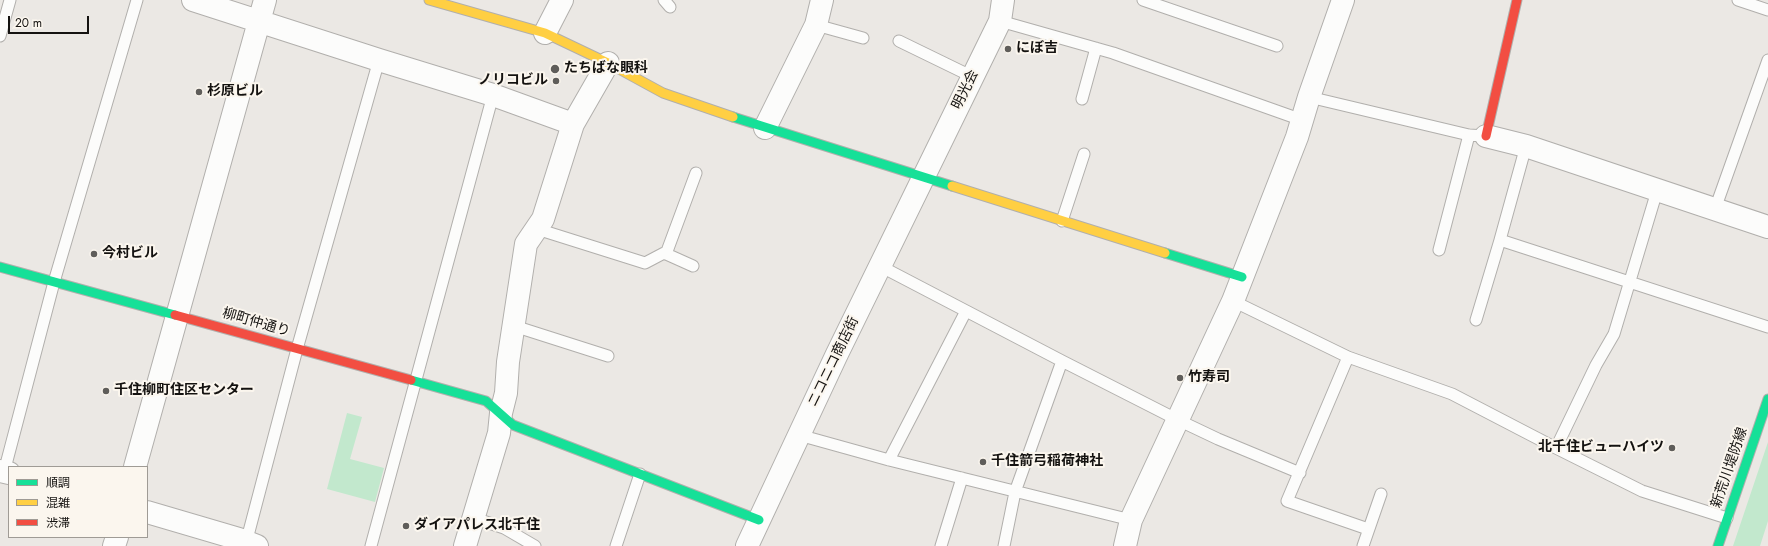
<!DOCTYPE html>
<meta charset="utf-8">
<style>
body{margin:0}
#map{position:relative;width:1768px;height:546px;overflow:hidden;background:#ebe8e4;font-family:Jost,"Noto Sans JP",sans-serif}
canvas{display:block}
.legend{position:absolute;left:8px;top:466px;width:140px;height:72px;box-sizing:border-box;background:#fbf6ee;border:1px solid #9f9b95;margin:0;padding:5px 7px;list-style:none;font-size:12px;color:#141210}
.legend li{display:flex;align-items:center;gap:8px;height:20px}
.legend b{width:20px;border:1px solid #9f9b95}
.scale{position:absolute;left:8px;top:16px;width:81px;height:18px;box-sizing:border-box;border:2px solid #141210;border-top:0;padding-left:5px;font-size:12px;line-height:14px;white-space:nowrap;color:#141210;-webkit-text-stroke:3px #fbf6ee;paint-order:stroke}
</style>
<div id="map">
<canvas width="1768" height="546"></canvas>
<ul class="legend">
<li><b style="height:5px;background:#16e098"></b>順調</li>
<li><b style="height:5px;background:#ffcf43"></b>混雑</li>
<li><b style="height:5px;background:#f24e42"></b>渋滞</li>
</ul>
<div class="scale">20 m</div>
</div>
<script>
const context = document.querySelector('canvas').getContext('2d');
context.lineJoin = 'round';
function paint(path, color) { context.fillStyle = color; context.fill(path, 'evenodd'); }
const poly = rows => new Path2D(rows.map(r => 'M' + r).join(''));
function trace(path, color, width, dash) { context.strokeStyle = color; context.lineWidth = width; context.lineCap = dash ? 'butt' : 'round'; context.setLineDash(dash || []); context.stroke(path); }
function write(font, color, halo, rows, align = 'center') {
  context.font = font + ' Jost,"Noto Sans JP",sans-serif'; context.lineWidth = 4; context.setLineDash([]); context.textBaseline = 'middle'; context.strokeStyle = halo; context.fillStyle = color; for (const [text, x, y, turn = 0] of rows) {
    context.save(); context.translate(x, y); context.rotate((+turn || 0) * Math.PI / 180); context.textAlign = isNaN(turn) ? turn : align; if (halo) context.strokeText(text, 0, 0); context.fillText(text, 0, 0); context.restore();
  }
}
paint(poly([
 [347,413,362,417,350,459,384,468,375,502,327,489],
 [1768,442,1768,521,1760,546,1733,546]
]), '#c2e8cd');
const lane = poly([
 [664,0,670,7],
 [1143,0,1277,46],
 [1738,0,1768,10],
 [1000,21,1113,53,1302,120],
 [816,25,863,38],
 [0,36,10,0],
 [899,41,973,77],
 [1309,97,1469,135,1486,136],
 [1082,99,1096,48],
 [1526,146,1500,240,1768,327],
 [1715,209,1768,60],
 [1062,221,1084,154],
 [537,229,645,263,664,253,693,266],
 [1439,250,1469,135],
 [666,254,696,173],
 [880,266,1062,361,1178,420,1218,439,1300,473],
 [1233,301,1348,357,1452,394,1556,448,1642,491,1727,518],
 [1476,320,1500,240],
 [514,326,608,356],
 [1348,357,1287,501,1368,529],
 [799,435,889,460,1131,520],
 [1556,448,1596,365,1614,334,1657,191],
 [889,460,966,311],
 [4,472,54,282,137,0],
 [474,518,504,528,535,546],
 [246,543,297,349,379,60],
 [371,546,493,95],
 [616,546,640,474],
 [941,546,962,478],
 [1004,546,1015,492,1062,361],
 [1363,546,1381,494]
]);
const street = poly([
 [193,0,379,60,493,95,573,124],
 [545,33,562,0],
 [765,128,816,25,822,0],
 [1486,136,1526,146,1768,227],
 [135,467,265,0],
 [0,471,9,473],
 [147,512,239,539,257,546],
 [114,546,117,537],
 [465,546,499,433,501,413,506,393,508,362,526,244,543,219,573,124,608,63],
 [747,546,837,354,1000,21,1003,0],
 [1125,546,1131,520,1233,301,1297,137,1309,97,1343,0]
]);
const fast = poly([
 [733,117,952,186],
 [1165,253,1242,277],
 [0,267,175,315],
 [411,380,486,401,513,425,759,520],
 [1718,546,1768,399]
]);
const slow = poly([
 [429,0,545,33,608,63,663,93,733,117],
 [952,186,1165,253]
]);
const jam = poly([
 [1486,136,1517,0],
 [175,315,411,380]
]);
trace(lane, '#b1afac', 13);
trace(street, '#b1afac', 24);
trace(fast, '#b1afac', 11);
trace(slow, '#b1afac', 11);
trace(jam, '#b1afac', 11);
trace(lane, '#fcfcfb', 11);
trace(street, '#fcfcfb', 22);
trace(fast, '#16e098', 9);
trace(slow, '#ffcf43', 9);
trace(jam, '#f24e42', 9);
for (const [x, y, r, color] of [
 [1008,49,4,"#5f5d5a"],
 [555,69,5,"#5f5d5a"],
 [556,81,4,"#5f5d5a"],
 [199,92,4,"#5f5d5a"],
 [94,254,4,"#5f5d5a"],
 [1180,378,4,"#5f5d5a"],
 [106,391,4,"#5f5d5a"],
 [1672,448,4,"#5f5d5a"],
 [983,462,4,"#5f5d5a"],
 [406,526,4,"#5f5d5a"]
]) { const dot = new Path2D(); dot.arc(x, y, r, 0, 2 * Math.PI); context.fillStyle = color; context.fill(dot); trace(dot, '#fbf6ee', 1.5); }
write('bold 14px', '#141210', '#fbf6ee', [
 ["にぼ吉",1016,49],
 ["たちばな眼科",564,69],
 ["ノリコビル",548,81,"right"],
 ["杉原ビル",207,92],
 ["今村ビル",102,254],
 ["竹寿司",1188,378],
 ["千住柳町住区センター",114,391],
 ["北千住ビューハイツ",1664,448,"right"],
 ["千住箭弓稲荷神社",991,462],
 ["ダイアパレス北千住",414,526]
], 'left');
write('14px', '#141210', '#fbf6ee', [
 ["明光会",966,90,-64],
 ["柳町仲通り",256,323,16],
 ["ニコニコ商店街",834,362,-64],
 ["新荒川堤防線",1730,468,-71]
]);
</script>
